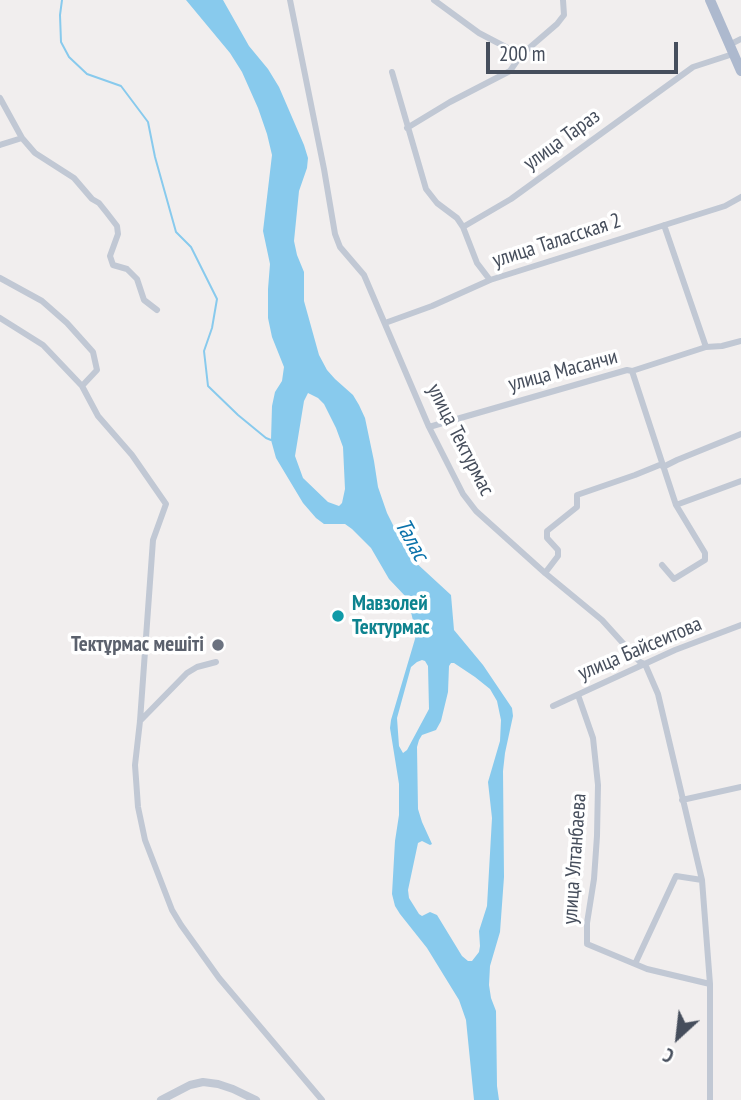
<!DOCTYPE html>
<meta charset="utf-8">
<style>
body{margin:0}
#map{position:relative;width:741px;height:1100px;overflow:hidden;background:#f1eeee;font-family:"PT Sans Narrow",sans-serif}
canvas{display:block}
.north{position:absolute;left:643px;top:1002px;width:70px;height:70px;-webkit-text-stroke:5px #fff;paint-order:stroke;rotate:207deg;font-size:19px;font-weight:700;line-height:28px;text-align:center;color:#464e5c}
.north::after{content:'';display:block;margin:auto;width:24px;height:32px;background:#464e5c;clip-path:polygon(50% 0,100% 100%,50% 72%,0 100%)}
.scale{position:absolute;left:486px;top:42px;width:192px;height:32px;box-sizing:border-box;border:4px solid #464e5c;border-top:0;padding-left:9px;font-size:21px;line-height:24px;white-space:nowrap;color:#464e5c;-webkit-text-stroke:5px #fff;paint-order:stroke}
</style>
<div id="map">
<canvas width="741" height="1100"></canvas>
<div class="north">С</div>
<div class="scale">200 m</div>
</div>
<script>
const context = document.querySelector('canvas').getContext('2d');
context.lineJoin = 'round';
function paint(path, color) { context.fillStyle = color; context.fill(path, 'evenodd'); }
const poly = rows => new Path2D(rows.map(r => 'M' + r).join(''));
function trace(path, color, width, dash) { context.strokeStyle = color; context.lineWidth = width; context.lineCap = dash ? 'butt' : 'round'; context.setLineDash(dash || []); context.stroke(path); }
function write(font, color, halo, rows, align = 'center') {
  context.font = font + ' "PT Sans Narrow",sans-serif'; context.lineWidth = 7; context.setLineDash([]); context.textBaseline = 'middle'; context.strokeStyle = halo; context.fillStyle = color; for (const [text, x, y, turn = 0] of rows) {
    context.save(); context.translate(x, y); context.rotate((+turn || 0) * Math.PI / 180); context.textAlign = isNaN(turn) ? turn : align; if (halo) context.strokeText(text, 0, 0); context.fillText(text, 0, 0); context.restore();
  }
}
paint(poly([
 [186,0,223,0,249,46,268,69,279,87,304,145,308,158,307,168,299,191,294,241,297,255,304,272,304,301,319,355,327,370,335,379,353,395,359,405,365,418,374,461,378,487,387,513,404,547,413,560,451,595,454,630,483,665,512,708,513,716,505,753,503,771,504,877,500,932,490,966,489,985,491,998,496,1011,497,1086,499,1100,474,1100,466,1020,459,1000,427,948,400,914,395,906,392,894,395,841,399,815,399,784,390,728,391,720,415,639,416,633,410,608,406,597,389,579,371,548,352,529,345,524,324,524,316,518,303,503,276,458,271,440,272,406,275,392,282,381,284,367,272,337,268,318,268,289,270,264,263,231,272,155,267,134,258,108,242,72,230,53],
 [308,393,318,398,324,404,336,428,343,447,345,489,342,503,339,506,328,502,303,478,295,456,304,401],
 [422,660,425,661,428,666,429,709,407,750,403,753,399,746,397,718,411,667,417,662],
 [451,663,454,663,475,677,490,689,497,701,501,720,500,741,488,782,492,818,487,906,479,931,480,946,479,952,472,961,468,961,462,956,437,915,430,912,422,916,419,914,409,898,408,890,418,843,422,841,430,845,432,844,422,822,418,809,417,747,419,740,422,735,436,730,441,721,448,692,449,666]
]), '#88caed');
trace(poly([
 [62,0,60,15,61,42,69,57,87,74,121,86,148,122,155,157,176,232,191,247,217,299,212,328,204,351,208,386,238,415,266,438,271,440]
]), '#88caed', 2);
trace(poly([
 [290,0,324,169,335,234,340,247,364,275,429,427,463,494,476,511,545,573,602,620,640,662,645,664,658,694,702,880,710,984,710,1100],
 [729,45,741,39],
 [521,55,557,24,564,15,563,0],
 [392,72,426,189,437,203,457,218,463,227],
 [0,98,22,138,35,153,74,178,92,199,99,203,107,213,117,226,118,234,110,256,113,265,127,269,137,279,144,300,157,310],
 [407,128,450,102,510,71,521,55,479,33,434,0],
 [0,145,22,138],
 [664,225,706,347],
 [0,278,42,301,67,323,93,352,97,370,82,386],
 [490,280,477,263,463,227,511,199,693,67,733,54],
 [0,318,43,345,82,386,98,416,132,455,166,504,153,540,140,721,135,765,138,807,145,840,172,910,181,925,219,978,322,1100],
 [385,323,432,306,490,280,725,206,741,197],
 [632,371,676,505,705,553,705,560,674,579,662,565],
 [429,427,627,370,632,371,706,347,722,346,741,341],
 [663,467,677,460,741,434],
 [676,505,741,481],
 [545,573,558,556,558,550,547,538,547,531,577,507,577,495,635,475,662,464],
 [578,695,593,738,598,785,597,836,594,879,587,923,587,944,647,969,710,984],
 [553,706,675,650,741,625],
 [140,721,187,673,197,667,216,662],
 [682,800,741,787],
 [635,964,676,876,702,880]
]), '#c1c8d4', 6);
trace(poly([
 [161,1100,190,1085,203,1082,218,1084,233,1089,256,1100]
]), '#c1c8d4', 8);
trace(poly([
 [710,0,741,71]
]), '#adb9ce', 10);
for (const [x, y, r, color] of [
 [338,616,7,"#0f9aa8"],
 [218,645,7,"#6b7280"]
]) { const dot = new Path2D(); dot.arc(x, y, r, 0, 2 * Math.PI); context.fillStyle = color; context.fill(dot); trace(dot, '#fff', 2.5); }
write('21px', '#464e5c', '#fff', [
 ["улица Тараз",562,140,-36],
 ["улица Таласская 2",557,241,-18],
 ["улица Масанчи",563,371,-15],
 ["улица Тектурмас",460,440,63],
 ["улица Байсеитова",640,649,-23],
 ["улица Ултанбаева",575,859,-86]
]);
write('bold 21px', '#0d838f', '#fff', [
 ["Мавзолей",352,604],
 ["Тектурмас",352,628]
], 'left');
write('bold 21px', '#5b616d', '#fff', [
 ["Тектұрмас мешіті",204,645]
], 'right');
write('italic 23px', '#0a72ab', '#fff', [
 ["Талас",411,540,61]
]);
</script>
